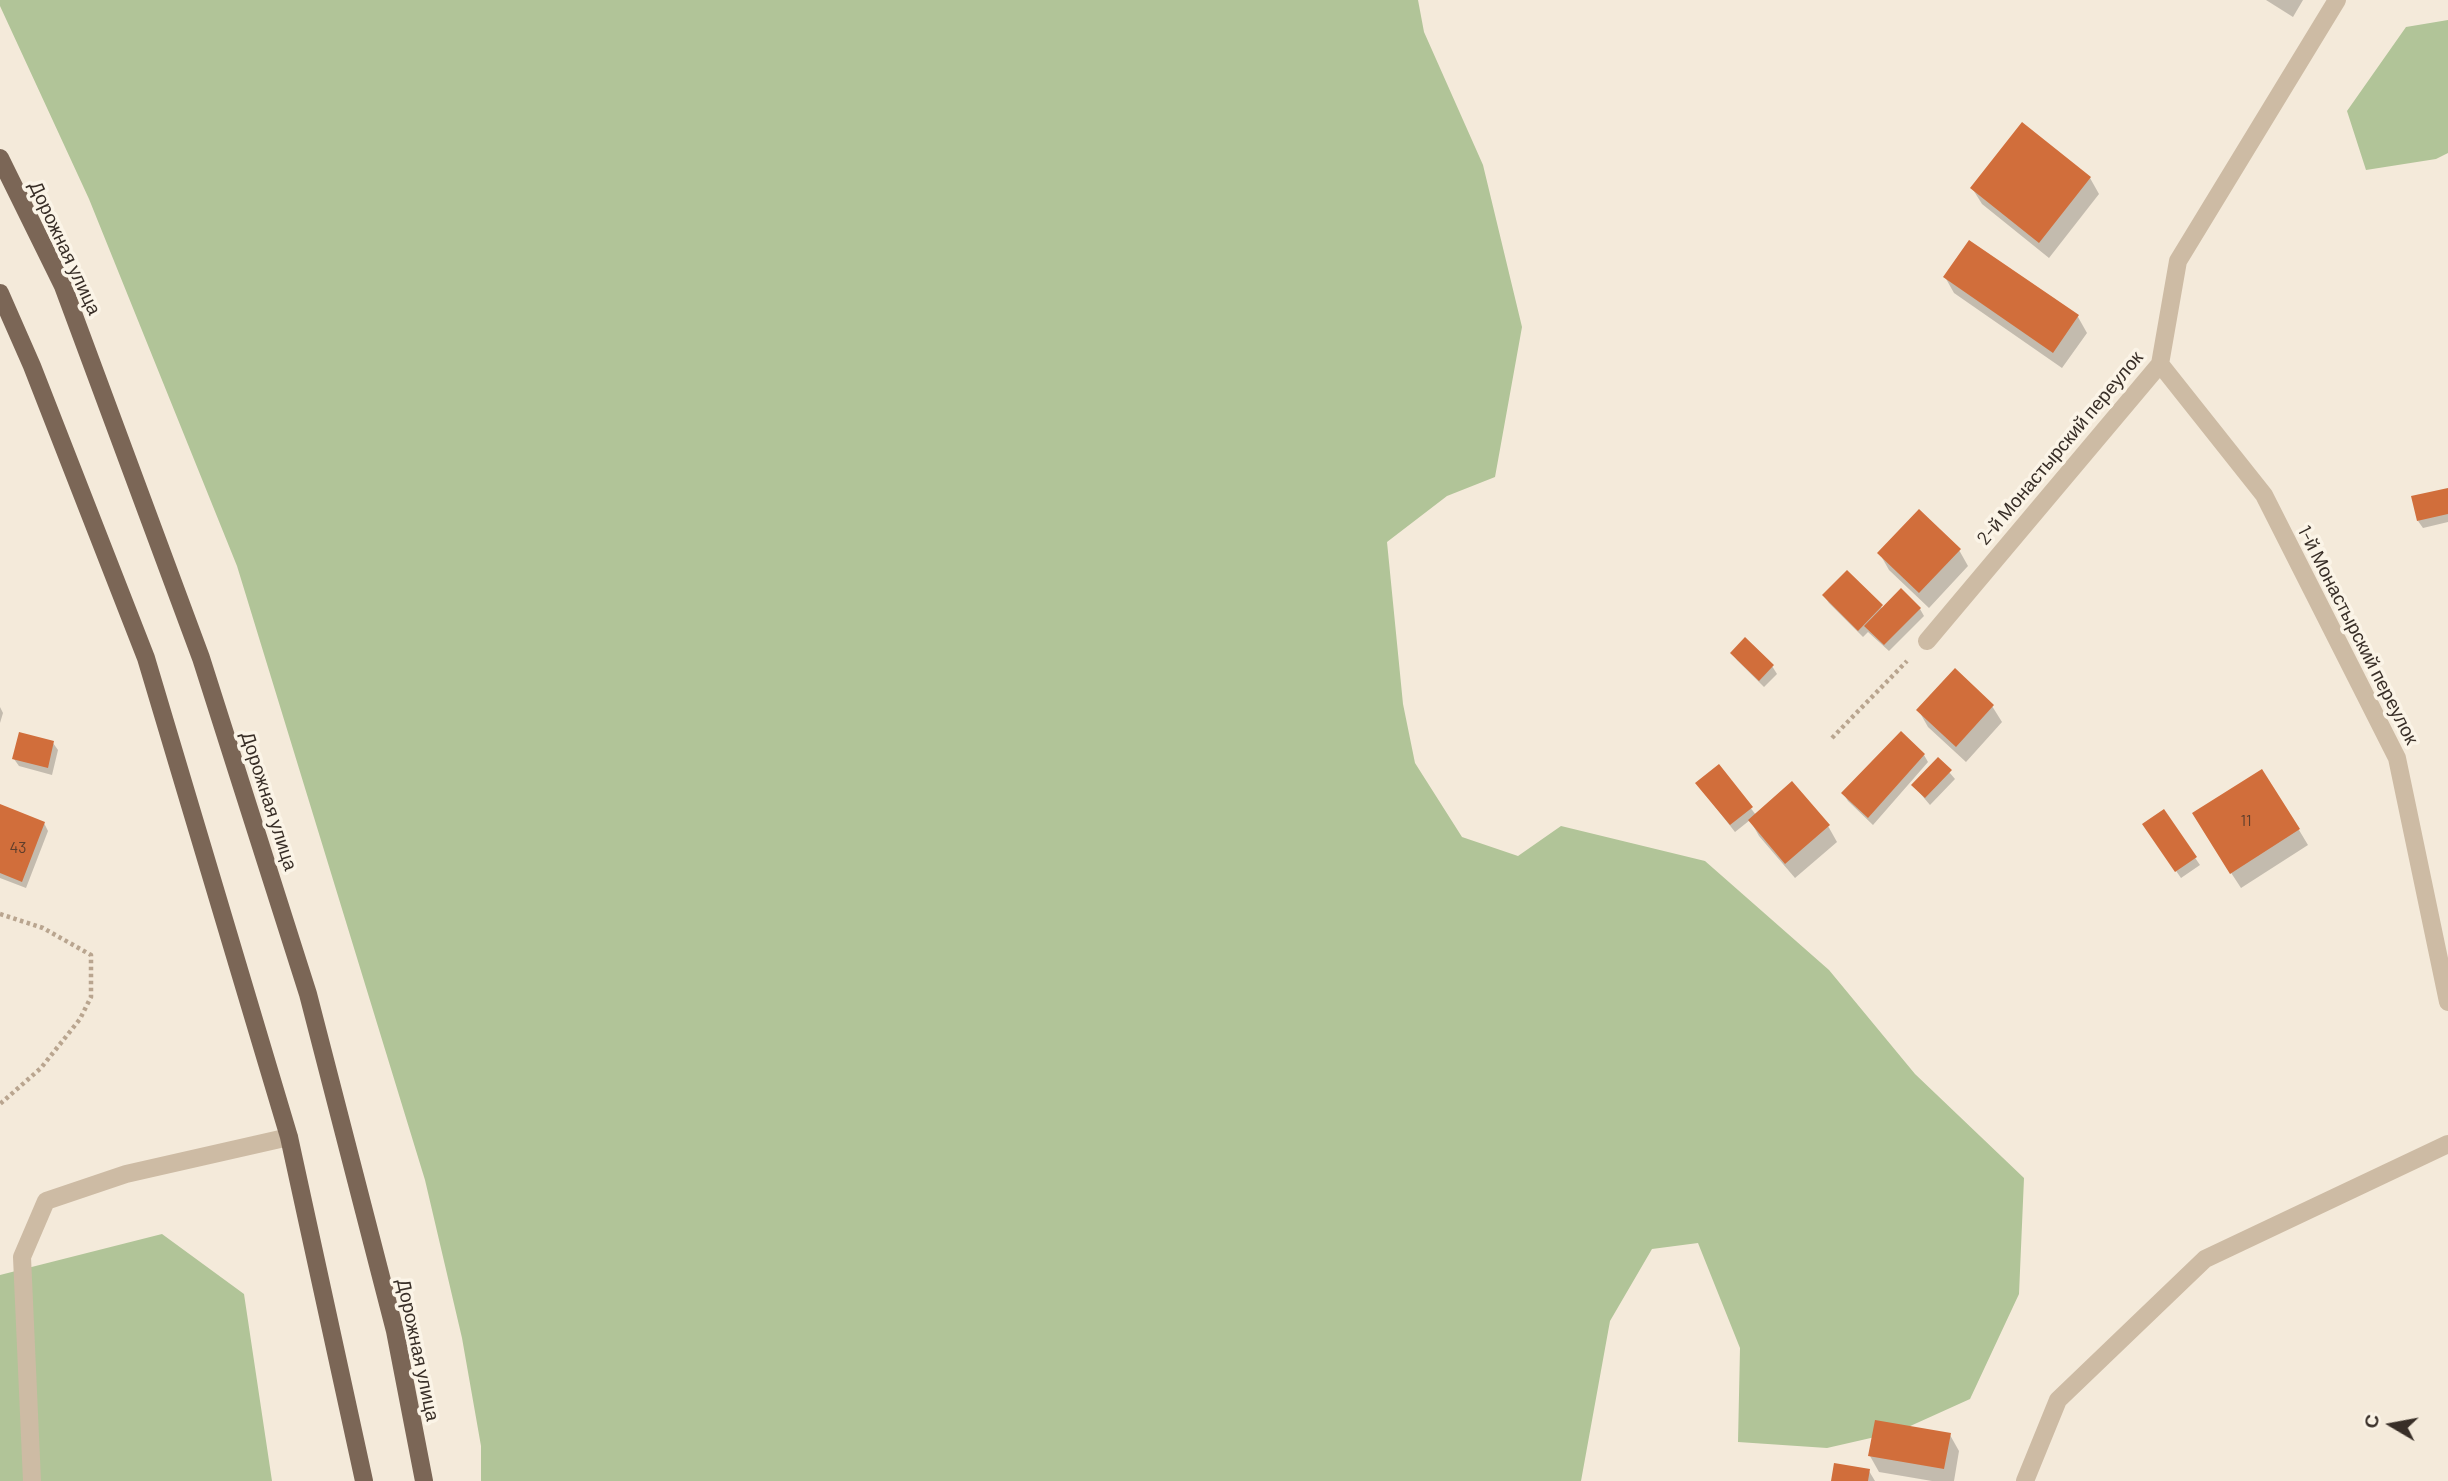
<!DOCTYPE html>
<meta charset="utf-8">
<style>
body{margin:0}
#map{position:relative;width:2448px;height:1481px;overflow:hidden;background:#f4eada;font-family:Barlow,sans-serif}
canvas{display:block}
.north{position:absolute;left:2357px;top:1390px;width:70px;height:70px;-webkit-text-stroke:5px #fbf4e7;paint-order:stroke;rotate:280deg;font-size:19px;font-weight:700;line-height:28px;text-align:center;color:#382e27}
.north::after{content:'';display:block;margin:auto;width:24px;height:32px;background:#382e27;clip-path:polygon(50% 0,100% 100%,50% 72%,0 100%)}
</style>
<div id="map">
<canvas width="2448" height="1481"></canvas>
<div class="north">С</div>
</div>
<script>
const context = document.querySelector('canvas').getContext('2d');
context.lineJoin = 'round';
function paint(path, color) { context.fillStyle = color; context.fill(path, 'evenodd'); }
const poly = rows => new Path2D(rows.map(r => 'M' + r).join(''));
function trace(path, color, width, dash) { context.strokeStyle = color; context.lineWidth = width; context.lineCap = dash ? 'butt' : 'round'; context.setLineDash(dash || []); context.stroke(path); }
function write(font, color, halo, rows, align = 'center') {
  context.font = font + ' Barlow,sans-serif'; context.lineWidth = 7; context.setLineDash([]); context.textBaseline = 'middle'; context.strokeStyle = halo; context.fillStyle = color; for (const [text, x, y, turn = 0] of rows) {
    context.save(); context.translate(x, y); context.rotate((+turn || 0) * Math.PI / 180); context.textAlign = isNaN(turn) ? turn : align; if (halo) context.strokeText(text, 0, 0); context.fillText(text, 0, 0); context.restore();
  }
}
paint(poly([
 [0,0,1418,0,1424,32,1483,165,1522,327,1495,477,1447,496,1387,542,1403,704,1415,763,1462,837,1518,856,1561,826,1705,861,1829,970,1915,1074,2024,1178,2019,1294,1970,1399,1897,1432,1827,1448,1738,1442,1740,1348,1698,1243,1652,1249,1610,1321,1581,1481,481,1481,481,1446,462,1338,425,1180,237,566,89,199,0,6],
 [2448,20,2448,153,2436,159,2366,170,2347,111,2406,27],
 [162,1234,244,1294,272,1481,0,1481,0,1275]
]), '#b1c498');
paint(poly([
 [2266,0,2303,0,2293,17],
 [2090,178,2099,194,2049,258,1982,204,1972,188],
 [1945,277,2078,317,2087,333,2062,368,1954,293],
 [2448,490,2448,522,2423,528,2418,521],
 [1959,550,1968,566,1929,608,1889,570,1880,554],
 [1847,573,1883,609,1920,609,1924,616,1889,651,1868,632,1863,637,1829,603,1824,596],
 [1732,653,1772,666,1777,674,1764,687,1737,660],
 [1992,706,2002,722,1966,762,1928,727,1919,711],
 [0,707,3,713,0,723],
 [53,743,58,750,52,775,19,766,14,759],
 [1924,755,1928,762,1873,825,1848,801,1843,793],
 [1938,759,1955,779,1930,805,1913,785],
 [1719,767,1756,815,1828,826,1837,842,1795,878,1759,836,1750,820,1735,832,1702,790],
 [0,806,44,823,48,831,26,888,0,878],
 [2163,811,2200,865,2181,878,2149,832],
 [2203,830,2299,830,2308,845,2241,888],
 [1950,1435,1959,1451,1954,1481,1932,1481,1879,1472,1870,1456],
 [1869,1471,1875,1481,1833,1481]
]), '#0003');
paint(poly([
 [2022,122,2091,177,2039,243,1970,188],
 [1969,240,2079,315,2053,353,1943,277],
 [2448,488,2448,514,2417,521,2411,496],
 [1919,509,1961,549,1919,593,1877,553],
 [1847,570,1883,605,1858,631,1822,595],
 [1901,588,1921,608,1884,645,1864,626],
 [1745,637,1774,665,1759,681,1730,653],
 [1955,668,1994,705,1956,747,1916,710],
 [1901,731,1925,754,1868,818,1841,793],
 [19,732,54,741,48,768,12,759],
 [1938,757,1952,770,1925,798,1911,785],
 [1719,764,1753,807,1730,825,1695,783],
 [2262,769,2300,829,2230,874,2192,813],
 [1792,781,1830,825,1785,864,1748,820],
 [0,804,45,822,22,882,0,873],
 [2164,809,2197,857,2175,872,2142,824],
 [1875,1420,1951,1433,1944,1469,1868,1456],
 [1834,1463,1870,1469,1868,1481,1831,1481]
]), '#d16e3b');
trace(poly([
 [1832,738,1907,661],
 [0,914,43,928,91,955,91,997,80,1019,41,1068,0,1104]
]), '#b9a58f', 4.5, [3.5, 3.5]);
trace(poly([
 [2160,364,2264,495,2397,758,2448,1002],
 [1927,641,2160,364,2178,261,2337,0],
 [32,1481,22,1257,46,1201,126,1174,289,1137],
 [2025,1481,2058,1400,2205,1259,2448,1144]
]), '#cdbba4', 18);
trace(poly([
 [0,158,63,286,201,658,308,994,395,1331,424,1481],
 [0,293,32,366,146,658,289,1137,364,1481]
]), '#7b6656', 18);
write('16px', '#5e3e2c', null, [
 ["11",2246,821],
 ["43",18,848]
]);
write('19px', '#382e27', '#fbf4e7', [
 ["Дорожная улица",65,248,65],
 ["2-й Монастырский переулок",2060,448,-50],
 ["1-й Монастырский переулок",2358,635,63],
 ["Дорожная улица",269,801,72],
 ["Дорожная улица",418,1350,78]
]);
</script>
